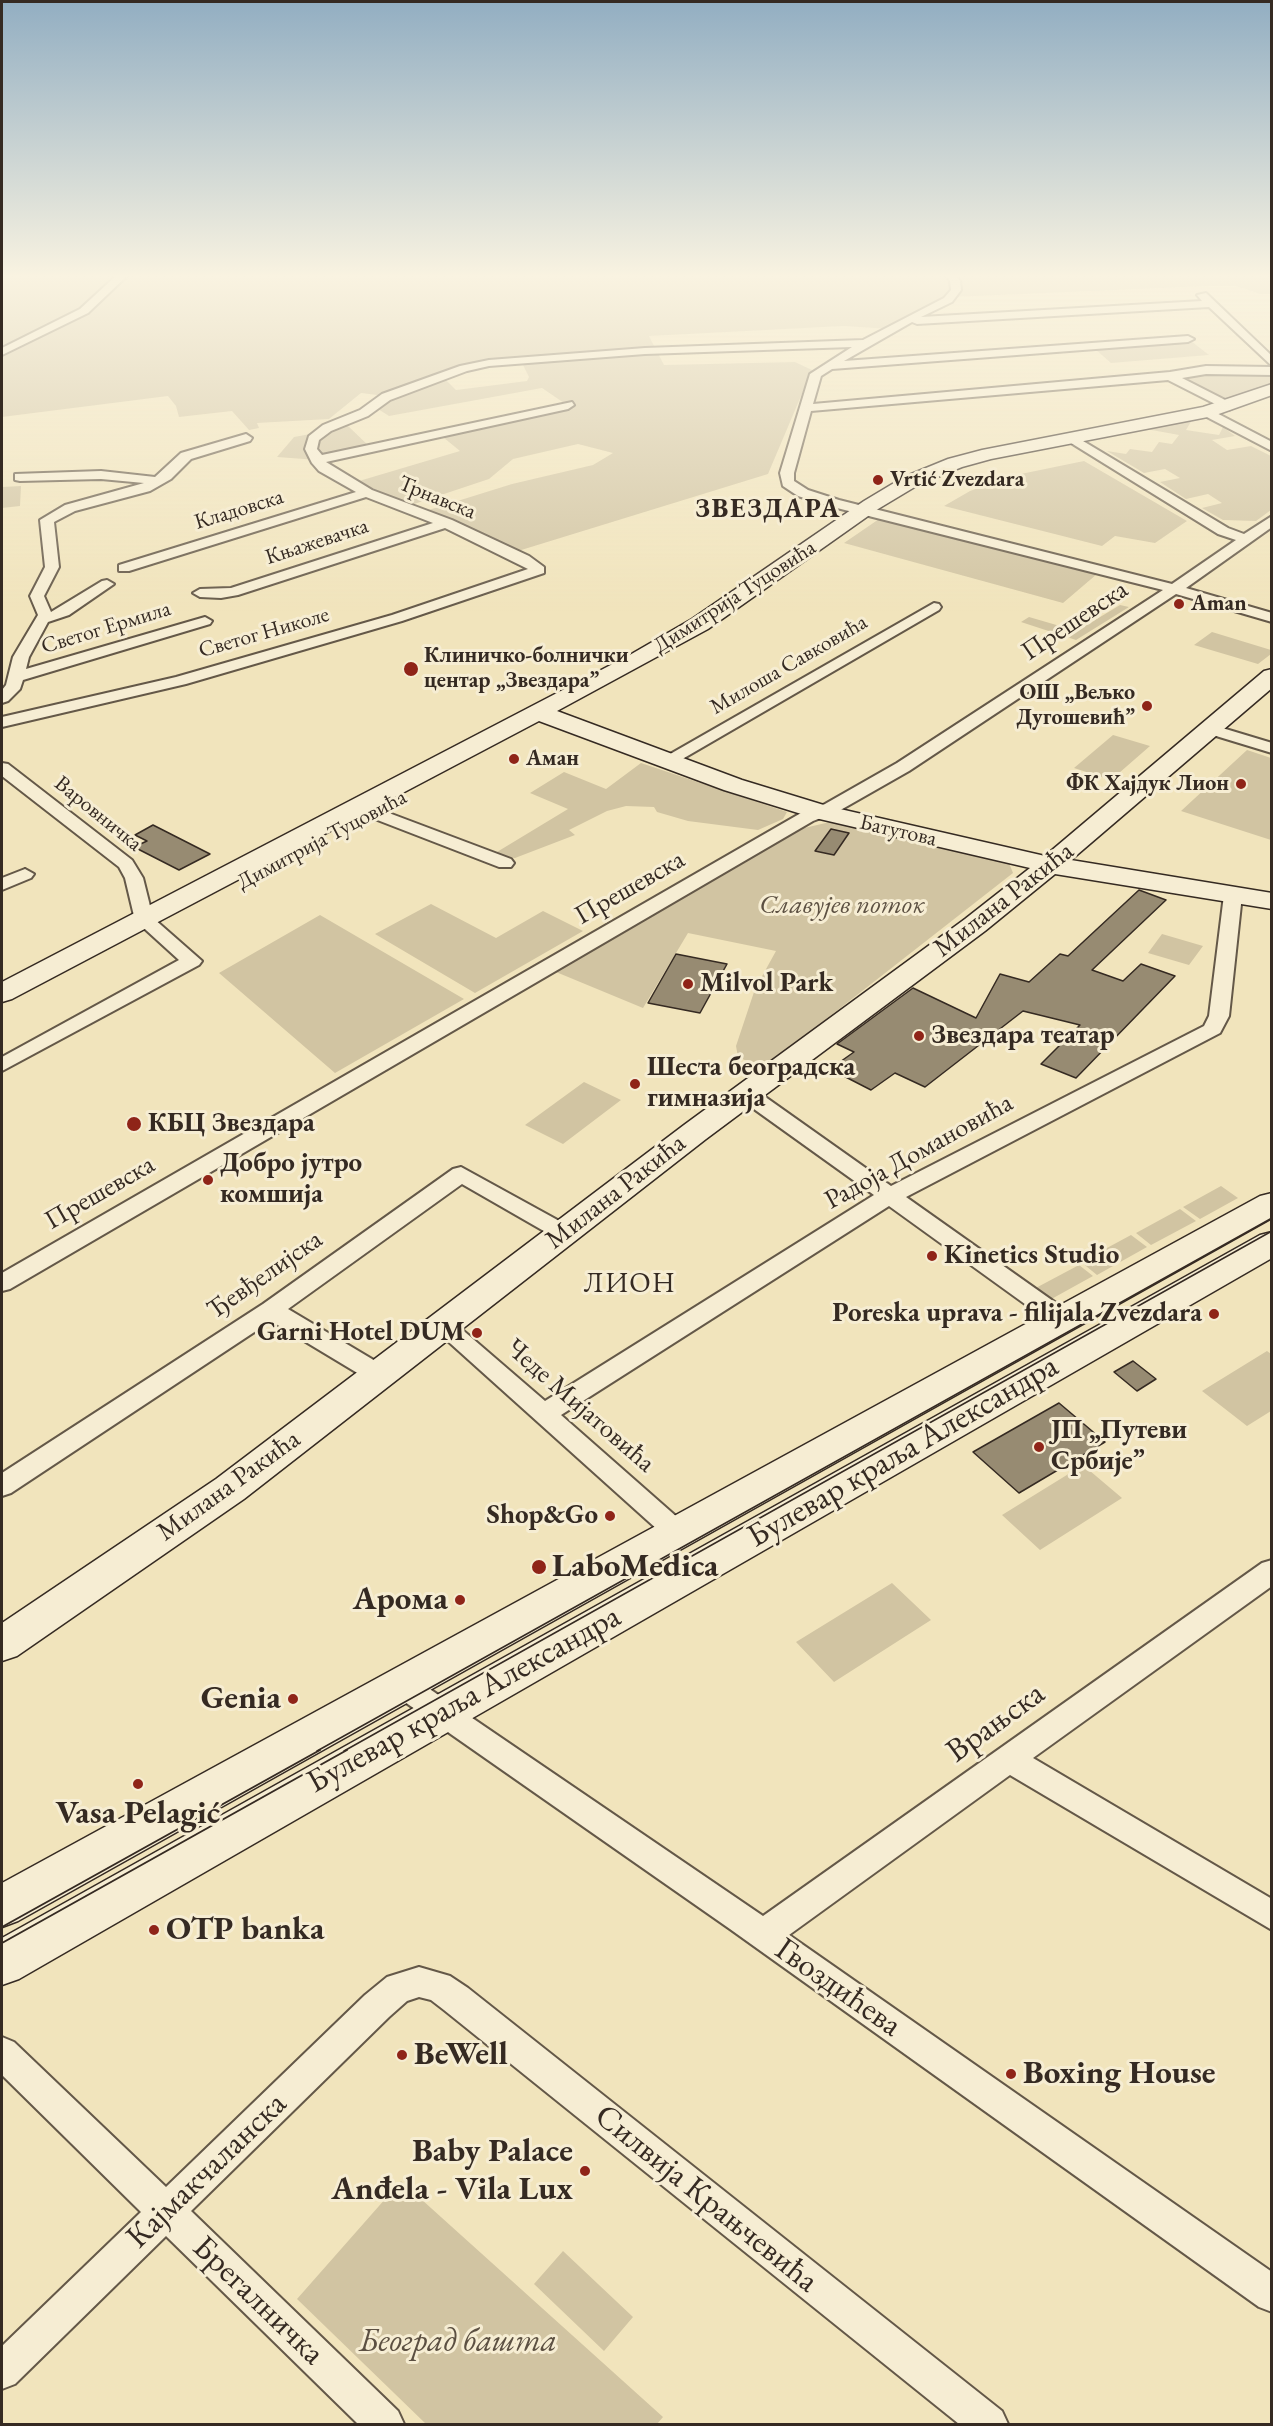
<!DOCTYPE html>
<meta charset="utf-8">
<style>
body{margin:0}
#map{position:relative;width:1273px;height:2426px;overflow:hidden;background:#f1e4bc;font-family:"EB Garamond",serif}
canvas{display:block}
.frame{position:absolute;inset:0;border:3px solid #352a22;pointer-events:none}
</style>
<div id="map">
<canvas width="1273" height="2426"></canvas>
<div class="frame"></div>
</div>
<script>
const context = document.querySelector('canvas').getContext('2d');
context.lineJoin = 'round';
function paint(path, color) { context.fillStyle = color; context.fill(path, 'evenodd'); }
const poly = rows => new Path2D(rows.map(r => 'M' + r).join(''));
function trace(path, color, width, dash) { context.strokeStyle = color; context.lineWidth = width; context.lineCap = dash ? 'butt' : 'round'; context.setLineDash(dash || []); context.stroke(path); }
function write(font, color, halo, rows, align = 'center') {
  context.font = font + ' "EB Garamond",serif'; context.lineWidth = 6; context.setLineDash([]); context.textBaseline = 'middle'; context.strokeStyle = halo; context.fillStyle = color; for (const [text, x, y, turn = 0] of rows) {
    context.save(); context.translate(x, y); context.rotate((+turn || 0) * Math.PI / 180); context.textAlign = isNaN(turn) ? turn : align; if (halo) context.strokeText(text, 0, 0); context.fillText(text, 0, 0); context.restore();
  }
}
paint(poly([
 [2,274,1271,274,1272,294,1260,294,1236,286,1209,286,952,297,889,329,844,326,649,336,664,365,795,362,812,370,768,474,518,551,419,513,512,484,593,465,613,453,578,444,513,459,489,479,402,508,349,484,460,451,438,433,317,460,277,457,294,437,321,432,385,396,361,393,329,419,257,423,259,428,249,430,232,411,179,417,176,406,168,396,2,417],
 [489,363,523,365,529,377,527,381,456,390,442,376],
 [542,388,567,405,370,447,346,424,378,409,389,416],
 [1191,341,1209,355,1111,363,1095,349],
 [1200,373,1266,373,1271,375,1271,383,1249,394,1227,401,1179,377],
 [1192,420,1186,430,1219,435,1223,427,1235,436,1212,440,1227,450,1251,446,1271,456,1271,510,1256,521,1223,520,1202,508,1222,503,1208,494,1186,499,1160,482,1180,478,1165,469,1144,473,1107,451,1126,454,1130,449,1152,452,1159,442,1172,444,1179,435,1146,429],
 [1084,461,1187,521,1155,543,1115,536,1102,546,944,506,970,491,1011,476],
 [21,486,20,506,2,508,2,487],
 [879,519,1097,574,1063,603,844,543],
 [1120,605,1129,607,1076,640,1021,622,1029,617,1077,631],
 [1212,632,1271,650,1271,654,1258,664,1194,645],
 [1113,735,1150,746,1111,780,1074,768],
 [1247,750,1271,758,1271,840,1181,811],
 [641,763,787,812,783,819,758,830,688,821,657,812,654,807,626,806,607,811,569,830,575,835,515,858,492,855,568,809,530,793,564,772,606,789],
 [830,822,1009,863,1013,873,779,1056,764,1063,749,1062,738,1057,736,1046,755,989,776,951,688,933,643,1008,556,972,800,829],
 [431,904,496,938,543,911,583,931,475,993,375,934],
 [320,915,464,999,335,1073,219,973],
 [1162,934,1203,946,1189,965,1148,953],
 [584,1082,621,1100,563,1144,525,1125],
 [1221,1186,1238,1198,1200,1219,1183,1207],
 [1180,1209,1196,1221,1151,1245,1136,1233],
 [1131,1235,1147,1247,1097,1275,1081,1262],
 [1079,1265,1093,1276,1046,1302,1032,1290],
 [1267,1351,1271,1354,1271,1411,1247,1426,1202,1391],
 [1083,1465,1122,1498,1040,1550,1002,1515],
 [892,1583,931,1620,834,1682,796,1642],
 [401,2181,663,2417,657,2424,426,2424,297,2299],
 [563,2251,633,2317,604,2351,534,2284]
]), '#d1c4a2');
const building = poly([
 [153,825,210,854,179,870,134,847,147,841,135,835,153,825],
 [831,829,849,833,834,855,815,851,831,829],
 [1139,890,1166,900,1092,970,1123,981,1141,964,1175,976,1076,1078,1041,1064,1080,1025,1023,1011,925,1087,895,1073,871,1090,830,1069,854,1052,837,1044,913,988,976,1018,1000,974,1029,982,1060,954,1068,956,1139,890],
 [676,954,727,964,700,1013,648,1003,676,954],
 [1133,1361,1156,1379,1137,1391,1114,1372,1133,1361],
 [1059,1403,1105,1442,1019,1493,973,1452,1059,1403]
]);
paint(building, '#978b72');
trace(building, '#352a22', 1.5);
const street = poly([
 [118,274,129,274,88,313,2,355,2,348,80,309,118,274],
 [945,274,955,274,960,281,961,290,952,302,921,317,1202,301,1197,295,1206,293,1272,356,1272,366,1209,307,917,324,912,322,844,361,1188,336,1194,339,1188,342,832,369,821,376,813,404,1170,372,1206,366,1272,367,1272,375,1206,374,1182,378,1231,403,1231,409,1227,410,1168,380,811,411,794,473,794,481,808,490,839,500,1172,584,1236,540,1218,534,1063,438,1069,434,1073,435,1228,528,1244,534,1272,516,1272,527,1186,588,1272,613,1272,622,1176,594,909,771,837,812,813,821,10,1289,2,1291,2,1273,801,813,825,804,897,763,1163,590,829,506,798,496,783,486,780,473,810,374,852,347,645,354,489,366,467,371,390,400,368,416,331,431,319,440,317,449,322,455,572,402,574,405,568,409,326,462,372,490,452,520,529,556,544,567,544,573,402,621,186,684,2,727,2,717,176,677,392,615,528,569,445,528,238,595,221,598,200,597,193,593,200,589,231,588,433,523,366,497,129,571,119,571,119,565,356,492,319,471,312,463,305,449,309,436,323,425,360,410,382,394,460,366,489,360,645,348,863,340,944,298,951,290,950,281,945,274],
 [1207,408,1272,442,1272,451,1203,415,1201,412,1207,408],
 [246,434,252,438,250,441,191,459,171,479,150,491,75,511,54,522,59,567,44,596,51,612,102,581,107,580,114,584,69,615,48,622,29,657,26,669,205,617,212,621,210,624,23,680,20,689,8,701,2,703,2,690,6,685,13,657,38,615,30,596,45,567,40,520,65,505,144,483,101,479,20,481,15,480,15,474,101,471,155,477,181,453,246,434],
 [934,603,939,604,941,607,939,610,672,765,666,766,658,761,934,603],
 [1209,724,1272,743,1272,753,1203,732,1201,729,1209,724],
 [2,763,8,764,132,860,143,878,153,918,202,961,199,965,2,1071,2,1057,179,960,135,920,125,878,119,867,2,776,2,763],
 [373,807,511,859,514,863,511,867,499,867,367,816,364,812,373,807],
 [25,869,34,874,31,878,2,890,2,878,25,869],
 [1233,889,1242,895,1229,1016,1220,1033,906,1197,1070,1313,1074,1319,1070,1325,1062,1327,1054,1325,889,1206,561,1415,686,1525,690,1532,686,1539,677,1542,668,1539,431,1326,435,1320,443,1318,451,1320,545,1401,874,1195,740,1099,737,1094,740,1089,754,1089,891,1186,1204,1026,1209,1016,1224,895,1233,889],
 [461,1167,572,1228,575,1233,572,1238,564,1241,556,1238,462,1184,288,1309,387,1368,390,1374,387,1380,378,1383,369,1380,271,1321,11,1493,2,1496,2,1473,263,1304,453,1169,461,1167],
 [1272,1560,1272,1586,1033,1758,1272,1899,1272,1930,1010,1775,789,1935,1272,2272,1272,2312,1259,2307,730,1929,392,1693,388,1685,392,1677,402,1673,412,1677,763,1916,1262,1563,1272,1560],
 [419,1967,450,1976,468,1988,1002,2411,1008,2424,959,2424,444,2010,431,2000,419,1997,407,2001,389,2017,191,2211,398,2411,404,2424,358,2424,166,2236,15,2384,2,2389,2,2346,141,2212,2,2075,2,2037,14,2042,166,2187,365,1995,387,1977,419,1967]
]);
const secondary = poly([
 [1272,384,1272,395,1213,416,991,459,962,467,918,485,878,509,708,629,557,711,742,780,827,806,1045,856,1264,671,1272,669,1272,688,1071,860,1272,893,1272,909,1055,874,985,931,706,1139,244,1499,17,1656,2,1661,2,1623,216,1479,684,1125,965,919,1030,868,811,817,724,790,539,721,12,999,2,1002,2,982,628,656,692,619,864,501,904,477,948,459,982,450,1203,407,1272,384],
 [1272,1193,1272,1218,18,1921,2,1927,2,1883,1260,1196,1272,1193],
 [1272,1232,1272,1258,19,1979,2,1985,2,1938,1260,1235,1272,1232]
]);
trace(street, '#645848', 4);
trace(secondary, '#352a22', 3);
paint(street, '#f6edd3');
paint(secondary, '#f6edd3');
trace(poly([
 [317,1751,1272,1218],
 [344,1751,1272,1231]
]), '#352a22', 1.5);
trace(poly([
 [2,1927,320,1750],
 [2,1943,347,1750]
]), '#352a22', 2);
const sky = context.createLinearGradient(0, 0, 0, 614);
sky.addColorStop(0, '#92aec2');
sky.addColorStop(0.45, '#f9f3e1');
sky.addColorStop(1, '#f9f3e100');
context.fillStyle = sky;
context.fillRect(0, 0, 1273, 614);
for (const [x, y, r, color] of [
 [878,480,6,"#8f2418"],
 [1179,604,6,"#8f2418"],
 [411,669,8,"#8f2418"],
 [1147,706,6,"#8f2418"],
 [514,759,6,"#8f2418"],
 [1241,784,6,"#8f2418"],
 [688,984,6,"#8f2418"],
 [919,1036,6,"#8f2418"],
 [635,1084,6,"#8f2418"],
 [134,1124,8,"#8f2418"],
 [208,1180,6,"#8f2418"],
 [932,1256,6,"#8f2418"],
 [1214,1314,6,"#8f2418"],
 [477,1333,6,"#8f2418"],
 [1039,1447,6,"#8f2418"],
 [610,1516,6,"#8f2418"],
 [539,1567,8,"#8f2418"],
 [460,1600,6,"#8f2418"],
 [293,1699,6,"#8f2418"],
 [138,1784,6,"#8f2418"],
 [154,1930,6,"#8f2418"],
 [402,2055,6,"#8f2418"],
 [1011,2074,6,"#8f2418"],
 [585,2171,6,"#8f2418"]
]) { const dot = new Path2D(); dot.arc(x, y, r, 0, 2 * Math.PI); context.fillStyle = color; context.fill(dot); trace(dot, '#f6edd3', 2); }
write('bold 22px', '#352a22', '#f6edd3', [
 ["Vrtić Zvezdara",890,480],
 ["Aman",1191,604],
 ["Клиничко-болнички",424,656],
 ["центар „Звездара”",424,681],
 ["ОШ „Вељко",1135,693,"right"],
 ["Дугошевић”",1135,718,"right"],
 ["Аман",526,759],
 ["ФК Хајдук Лион",1229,784,"right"]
], 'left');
write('22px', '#352a22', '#f6edd3', [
 ["Трнавска",437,498,22],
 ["Кладовска",239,510,-17],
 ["Књажевачка",317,542,-18],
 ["Димитрија Туцовића",735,597,-33],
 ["Светог Ермила",106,628,-17],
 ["Светог Николе",264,633,-16],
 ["Милоша Савковића",789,665,-30],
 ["Варовничка",98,814,39],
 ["Батутова",898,831,13],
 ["Димитрија Туцовића",322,840,-28]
]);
context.letterSpacing = '1.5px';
write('bold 27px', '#352a22', '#f6edd3', [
 ["ЗВЕЗДАРА",768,510]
]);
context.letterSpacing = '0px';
write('27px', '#352a22', '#f6edd3', [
 ["Прешевска",1075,621,-34],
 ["Прешевска",630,888,-30],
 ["Милана Ракића",1004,900,-38],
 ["Радоја Домановића",919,1152,-29],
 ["Милана Ракића",616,1192,-38],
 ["Прешевска",100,1193,-30],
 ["Ђевђелијска",265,1275,-35],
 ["Чеде Мијатовића",580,1406,41],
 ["Милана Ракића",229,1486,-36]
]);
write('italic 27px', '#5c5042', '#f6edd3', [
 ["Славујев поток",842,906]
]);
write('bold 27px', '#352a22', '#f6edd3', [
 ["Milvol Park",700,984],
 ["Звездара театар",931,1036],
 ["Шеста београдска",647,1068],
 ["гимназија",647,1099],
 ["КБЦ Звездара",148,1124],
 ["Добро јутро",220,1164],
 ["комшија",220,1195],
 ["Kinetics Studio",944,1256],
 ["Poreska uprava - filijala Zvezdara",1202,1314,"right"],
 ["Garni Hotel DUM",465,1333,"right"],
 ["ЈП „Путеви",1051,1431],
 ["Србије”",1051,1462],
 ["Shop&Go",598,1516,"right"]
], 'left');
context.letterSpacing = '1.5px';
write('28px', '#352a22', '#f6edd3', [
 ["ЛИОН",630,1284]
]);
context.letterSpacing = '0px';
write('33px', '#352a22', '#f6edd3', [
 ["Булевар краља Александра",903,1452,-30],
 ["Булевар краља Александра",464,1700,-29],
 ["Врањска",996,1723,-36],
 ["Гвоздићева",838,1988,35],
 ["Кајмакчаланска",207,2171,-44],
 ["Силвија Крањчевића",706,2199,39],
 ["Брегалничка",258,2301,44]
]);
write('bold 33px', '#352a22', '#f6edd3', [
 ["LaboMedica",552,1567],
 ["Арома",448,1600,"right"],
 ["Genia",281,1699,"right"],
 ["Vasa Pelagić",138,1814,"center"],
 ["OTP banka",166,1930],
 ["BeWell",414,2055],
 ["Boxing House",1023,2074],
 ["Baby Palace",573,2152,"right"],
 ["Anđela - Vila Lux",573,2190,"right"]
], 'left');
write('italic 33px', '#5c5042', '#f6edd3', [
 ["Београд башта",458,2342]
]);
</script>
